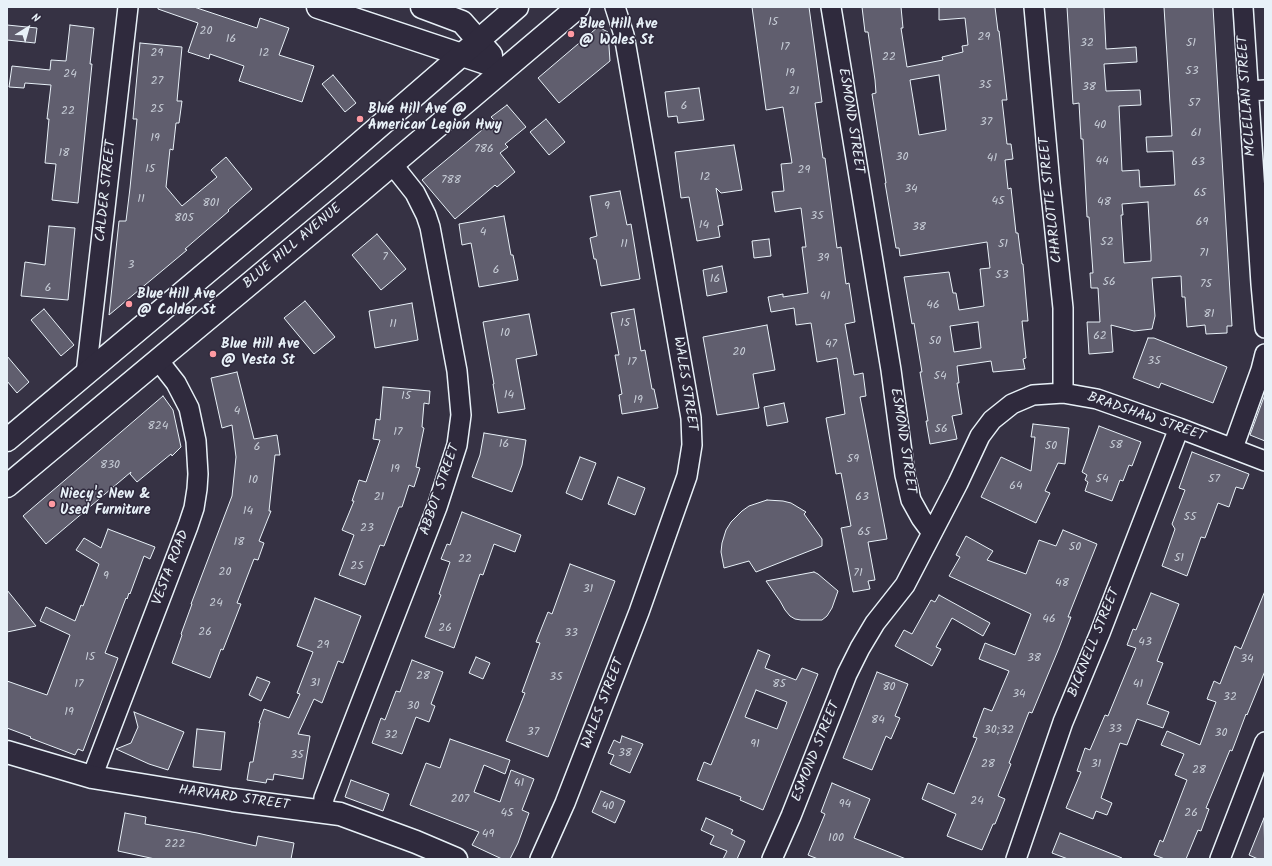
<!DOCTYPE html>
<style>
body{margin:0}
#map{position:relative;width:1272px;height:866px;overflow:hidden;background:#363244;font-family:Kalam,sans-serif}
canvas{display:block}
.frame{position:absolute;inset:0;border:8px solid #e8f1f8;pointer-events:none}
.north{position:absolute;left:8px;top:8px;width:40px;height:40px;-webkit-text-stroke:3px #2f2a3d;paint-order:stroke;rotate:37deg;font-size:11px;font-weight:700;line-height:16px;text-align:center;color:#e8f1f8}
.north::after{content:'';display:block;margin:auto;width:14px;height:18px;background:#e8f1f8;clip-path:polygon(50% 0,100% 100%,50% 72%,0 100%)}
</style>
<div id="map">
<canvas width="1272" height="866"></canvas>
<div class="frame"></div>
<div class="north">N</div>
</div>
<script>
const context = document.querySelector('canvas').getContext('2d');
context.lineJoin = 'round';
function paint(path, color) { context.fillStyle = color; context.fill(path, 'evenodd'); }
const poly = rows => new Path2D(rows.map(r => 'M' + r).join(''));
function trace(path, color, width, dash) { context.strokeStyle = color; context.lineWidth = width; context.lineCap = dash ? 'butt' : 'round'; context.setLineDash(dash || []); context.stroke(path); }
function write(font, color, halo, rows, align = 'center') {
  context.font = font + ' Kalam,sans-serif'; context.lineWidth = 3; context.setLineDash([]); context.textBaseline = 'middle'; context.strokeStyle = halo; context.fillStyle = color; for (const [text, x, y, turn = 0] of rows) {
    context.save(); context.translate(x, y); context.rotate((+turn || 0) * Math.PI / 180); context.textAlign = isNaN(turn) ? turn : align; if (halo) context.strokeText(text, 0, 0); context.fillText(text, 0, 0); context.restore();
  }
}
const building = poly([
 [158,7,194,7,257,28,260,18,289,28,279,55,314,66,302,102,239,81,244,66,210,54,209,59,188,52,198,23,158,9,158,7],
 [752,7,809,7,822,102,815,103,823,158,825,158,837,248,841,247,846,284,849,283,855,322,845,324,854,375,863,373,866,396,860,397,887,539,868,542,875,580,868,581,870,589,853,592,841,528,851,526,841,473,836,474,826,418,845,414,837,358,817,362,811,323,796,325,794,308,771,312,768,297,783,294,783,297,808,293,802,247,806,247,801,208,775,212,772,192,784,191,781,164,792,163,783,107,766,110,752,7],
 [862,7,901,7,903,28,901,28,907,67,943,60,942,57,963,52,962,46,968,45,965,18,939,20,939,7,995,7,998,31,999,31,1007,100,1002,100,1007,144,1011,144,1013,159,1005,160,1008,189,1011,188,1016,233,1018,233,1022,264,1023,264,1028,321,1022,321,1026,358,1023,359,1025,369,993,372,991,361,957,366,959,383,957,383,962,414,952,416,957,439,930,444,926,421,928,421,920,372,922,372,914,323,912,324,904,277,949,272,953,293,956,293,959,310,984,306,980,269,990,268,987,242,900,256,899,248,896,248,885,183,886,183,872,94,876,93,875,80,868,32,865,32,862,7],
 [939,75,946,130,919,135,910,80,939,75],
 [978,322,981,348,954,352,950,326,978,322],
 [1067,7,1104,7,1106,49,1136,47,1137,62,1104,64,1106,91,1140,90,1141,105,1119,106,1122,171,1139,170,1140,187,1175,185,1173,151,1147,152,1146,137,1172,136,1164,7,1213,7,1232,326,1227,326,1227,333,1206,334,1205,325,1187,327,1185,297,1182,297,1181,276,1152,278,1155,316,1152,329,1134,331,1111,325,1113,352,1089,354,1087,322,1100,322,1098,288,1091,288,1090,273,1093,273,1089,217,1087,217,1083,139,1081,139,1079,103,1073,104,1067,7],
 [1148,202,1151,255,1151,261,1124,263,1121,215,1123,215,1122,204,1148,202],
 [7,25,37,28,35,43,7,40,7,25],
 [70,25,94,28,90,64,92,64,78,203,52,200,56,164,45,163,49,119,47,119,51,85,25,83,24,88,9,87,12,66,50,70,51,60,66,61,70,25],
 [598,27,608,32,610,61,559,103,538,78,598,27],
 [140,43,182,47,177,101,182,101,179,123,176,123,173,150,170,149,166,187,182,206,217,177,211,170,226,157,252,189,228,210,229,211,185,249,187,250,109,315,119,221,126,221,130,188,137,119,133,119,140,43],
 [333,75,356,103,345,112,322,84,333,75],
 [699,88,704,120,678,123,677,116,668,117,665,92,699,88],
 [507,105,526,127,505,144,508,147,500,153,515,172,497,187,495,185,455,219,422,180,494,120,491,117,507,105],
 [546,119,565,142,549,155,530,132,546,119],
 [734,145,742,190,721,193,716,188,723,225,718,226,720,237,697,241,689,197,681,198,675,152,734,145],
 [620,191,627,225,631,224,640,279,601,286,596,259,594,259,590,238,597,236,590,196,620,191],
 [504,216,511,255,513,255,518,280,479,287,471,243,462,245,459,224,504,216],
 [49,226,75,228,68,300,21,296,25,262,45,265,49,226],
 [377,234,406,269,381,290,352,255,377,234],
 [769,239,771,256,754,258,752,241,769,239],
 [722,266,727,292,707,296,703,270,722,266],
 [305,301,335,337,314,354,284,318,305,301],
 [412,303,418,340,375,348,369,311,412,303],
 [44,309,74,345,61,356,31,320,44,309],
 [634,309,641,351,645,350,652,389,654,389,658,408,622,414,619,395,622,394,615,355,619,355,611,313,634,309],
 [529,314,537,355,516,359,525,409,498,413,493,384,494,384,483,322,529,314],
 [767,325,775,370,753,374,759,408,717,415,703,337,767,325],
 [1148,338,1154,338,1227,367,1213,403,1161,383,1159,388,1133,378,1148,338],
 [7,356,29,382,17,393,7,381,7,356],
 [237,372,254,439,277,435,280,455,275,455,269,511,271,511,259,541,264,543,258,560,254,559,237,603,241,604,223,650,221,649,210,678,172,663,182,635,181,634,192,604,191,604,232,496,236,457,232,425,222,428,211,378,237,372],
 [383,387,430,391,429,404,424,403,422,427,424,428,416,467,420,468,414,487,409,485,402,507,399,507,384,546,380,545,365,585,339,575,354,535,342,530,354,501,352,501,359,480,366,482,380,440,373,439,376,419,380,420,383,387],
 [163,396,173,410,181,447,172,456,171,454,137,482,130,474,131,472,46,544,23,516,163,396],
 [1264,397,1265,398,1265,441,1250,435,1264,397],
 [784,403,788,422,767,426,764,407,784,403],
 [1033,424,1069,428,1065,464,1058,463,1045,491,1050,493,1036,523,981,497,1001,457,1031,471,1035,437,1031,437,1033,424],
 [1099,426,1141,442,1132,466,1129,465,1123,481,1120,480,1112,501,1085,491,1088,482,1085,480,1087,475,1082,472,1099,426],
 [484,433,526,440,522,465,512,492,472,477,480,455,484,433],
 [1192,452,1249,474,1243,489,1236,487,1229,507,1218,503,1205,538,1201,537,1187,576,1162,566,1175,529,1172,524,1185,490,1179,488,1192,452],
 [580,457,596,463,582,500,566,493,580,457],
 [618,477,645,488,635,515,608,504,618,477],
 [767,500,783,501,791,503,806,512,804,514,822,539,822,546,756,572,749,561,724,568,721,552,722,543,726,530,731,522,742,511,749,506,767,500],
 [462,512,521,535,515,552,494,544,483,575,480,574,454,648,425,637,441,595,439,594,450,562,441,559,447,544,450,545,462,512],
 [108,529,155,547,150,559,144,556,130,594,129,593,127,599,126,598,105,653,118,658,83,751,78,749,75,755,30,738,31,737,7,728,7,681,47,695,70,635,40,621,46,607,75,621,81,605,83,606,99,564,76,550,84,538,101,548,108,529],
 [1063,530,1097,544,1068,617,1071,617,1059,648,1032,713,1029,712,1009,763,1011,764,998,796,1005,799,995,824,993,824,982,850,947,836,956,814,922,799,928,783,954,794,977,738,973,737,984,708,992,711,1009,671,979,659,985,643,1015,655,1031,614,949,576,960,557,956,555,966,536,993,551,987,560,1026,574,1039,540,1056,546,1063,530],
 [570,564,615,581,548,757,506,741,525,693,522,692,540,643,536,642,548,612,552,614,570,564],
 [814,572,818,574,838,591,832,608,827,616,822,620,801,620,795,619,790,616,785,610,780,601,766,581,814,572],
 [7,590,36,626,7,632,7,590],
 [1265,591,1265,671,1247,715,1246,714,1232,751,1230,750,1206,808,1209,809,1201,831,1198,830,1186,859,1165,859,1154,855,1160,840,1163,842,1187,780,1175,775,1184,754,1161,745,1167,731,1200,745,1216,702,1207,699,1214,681,1220,684,1235,646,1241,649,1265,591],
 [1151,593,1179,604,1157,661,1163,663,1147,704,1169,712,1163,728,1137,719,1127,745,1120,743,1101,798,1112,803,1107,815,1096,811,1093,819,1066,808,1081,772,1077,771,1085,748,1090,750,1105,715,1108,716,1136,648,1127,645,1133,629,1136,630,1151,593],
 [939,595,990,623,983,636,952,618,936,647,941,649,932,666,895,646,904,630,912,634,931,600,935,602,939,595],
 [315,598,361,616,343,663,338,661,322,703,314,699,298,734,310,736,303,779,274,774,273,780,267,779,266,783,247,780,250,762,253,762,260,723,259,723,264,709,289,718,300,694,297,693,313,652,297,646,315,598],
 [758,650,770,655,765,668,796,680,802,668,818,674,763,810,740,800,741,797,697,780,704,762,711,765,758,650],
 [756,690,787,702,777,729,745,717,756,690],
 [476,657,490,663,483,679,469,673,476,657],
 [412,660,443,672,431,704,435,706,429,722,416,717,402,754,372,743,381,718,385,720,396,691,400,692,412,660],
 [877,672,908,684,895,716,900,718,891,739,886,736,872,770,843,758,877,672],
 [257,677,270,682,261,701,249,695,257,677],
 [134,712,184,732,168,770,149,764,116,749,131,743,138,727,134,712],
 [197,729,225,732,221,770,193,767,197,729],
 [622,736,643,744,630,773,610,764,614,755,608,753,614,740,620,743,622,736],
 [450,739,510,760,505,774,484,765,474,792,500,802,511,770,534,779,522,810,529,813,518,843,510,859,502,859,472,845,479,832,410,805,426,763,440,768,450,739],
 [351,780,389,794,383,811,345,797,351,780],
 [832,783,870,799,854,838,906,859,818,859,808,855,825,814,821,812,832,783],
 [601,791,625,801,615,823,592,812,601,791],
 [125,813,146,817,145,824,197,833,256,846,258,836,294,843,291,859,155,859,118,851,125,813],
 [706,818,733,830,731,834,745,841,737,859,723,859,727,851,710,844,714,836,701,830,706,818],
 [1264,818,1265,859,1258,859,1249,855,1264,818],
 [1060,833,1122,858,1122,859,1068,859,1052,853,1060,833]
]);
paint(building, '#605e6e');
trace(building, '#e8f1f8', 1);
const minor = poly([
 [831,7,891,370,905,475,911,500,921,518,932,533],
 [1034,7,1050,184,1063,308,1063,393],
 [1243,7,1261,284,1265,328],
 [1248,91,1265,90],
 [86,374,128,7],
 [1233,448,1261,370,1265,354],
 [92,777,188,526,194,508,197,489,198,474,196,441,189,408,176,383,158,360],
 [323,811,324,798,437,507,457,445,461,415,457,371,430,227,426,215,415,193,392,164],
 [540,859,565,803,639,612,687,476,692,445,691,418,624,35,615,7],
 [772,859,791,816,847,674,860,648,875,623,905,585,958,483,980,436,992,420,1012,404,1033,395,1063,393,1097,399,1179,428,1265,461],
 [1016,859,1063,722,1100,633,1179,428],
 [1220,859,1265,742]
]);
const secondary = poly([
 [318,7,504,69],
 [422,7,462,22,491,55],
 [7,752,92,777,233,800,340,814,416,842,456,859]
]);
const primary = poly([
 [7,440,330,169,517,7],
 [7,486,355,196,578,7]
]);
trace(minor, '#e8f1f8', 22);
trace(secondary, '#e8f1f8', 25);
trace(primary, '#e8f1f8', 25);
trace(minor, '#2f2a3d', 19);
trace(secondary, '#2f2a3d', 22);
trace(primary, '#2f2a3d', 22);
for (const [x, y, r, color] of [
 [571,34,4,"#ff9aa2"],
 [360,119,4,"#ff9aa2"],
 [129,304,4,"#ff9aa2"],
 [213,354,4,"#ff9aa2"],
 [52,504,4,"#ff9aa2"]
]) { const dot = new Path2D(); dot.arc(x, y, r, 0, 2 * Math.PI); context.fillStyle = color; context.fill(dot); trace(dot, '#2f2a3d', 1.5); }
write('12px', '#c6ccd6', null, [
 ["15",773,23],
 ["20",206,32],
 ["29",984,38],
 ["16",231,40],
 ["32",1087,44],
 ["51",1191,44],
 ["17",785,48],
 ["29",157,54],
 ["12",264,54],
 ["22",889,58],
 ["53",1192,72],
 ["19",790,74],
 ["24",70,75],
 ["27",157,82],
 ["35",985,86],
 ["38",1089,88],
 ["21",794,92],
 ["57",1194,104],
 ["6",684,107],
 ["25",157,110],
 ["22",68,112],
 ["37",986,123],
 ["40",1100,126],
 ["61",1196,134],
 ["19",155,139],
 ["786",484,150],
 ["18",64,154],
 ["30",902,158],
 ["41",992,159],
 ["44",1102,162],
 ["63",1198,163],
 ["15",150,170],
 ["29",804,171],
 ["12",705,178],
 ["788",451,181],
 ["34",911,190],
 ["65",1200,194],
 ["11",141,200],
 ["45",998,202],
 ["48",1104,203],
 ["801",211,204],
 ["9",607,207],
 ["35",817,217],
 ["805",184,219],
 ["69",1202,223],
 ["14",704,226],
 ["38",919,228],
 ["4",483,233],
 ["52",1107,243],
 ["11",624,245],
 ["51",1003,245],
 ["71",1204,254],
 ["7",385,258],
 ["39",823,259],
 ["3",131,266],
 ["6",496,271],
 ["53",1002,276],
 ["16",715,280],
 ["56",1109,283],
 ["75",1206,285],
 ["6",48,289],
 ["41",825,297],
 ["46",933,306],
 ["81",1209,315],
 ["15",625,324],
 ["11",393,325],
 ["10",505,334],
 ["62",1100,337],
 ["50",935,342],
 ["47",831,345],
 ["20",739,353],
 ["35",1154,362],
 ["17",632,363],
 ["54",940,377],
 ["14",509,396],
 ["15",406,397],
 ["19",638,401],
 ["4",237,412],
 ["824",158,427],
 ["56",941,430],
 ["17",398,433],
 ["16",504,445],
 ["58",1116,446],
 ["50",1051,447],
 ["6",257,448],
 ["59",853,460],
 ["830",110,466],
 ["19",395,470],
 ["54",1102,480],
 ["57",1214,480],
 ["10",253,481],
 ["64",1016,487],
 ["21",379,498],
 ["63",862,498],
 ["14",248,512],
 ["55",1190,518],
 ["23",367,529],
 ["65",864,533],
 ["18",239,543],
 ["50",1075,548],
 ["51",1179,559],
 ["22",465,560],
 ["25",357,567],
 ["20",225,573],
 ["71",858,574],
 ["9",106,577],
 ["48",1062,584],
 ["31",588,590],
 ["24",216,604],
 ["46",1049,620],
 ["26",445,629],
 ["26",205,633],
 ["33",571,634],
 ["43",1145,643],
 ["29",323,646],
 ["15",90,658],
 ["38",1034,659],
 ["34",1247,660],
 ["28",423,677],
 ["35",556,678],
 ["31",315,684],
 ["17",79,685],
 ["85",779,685],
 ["41",1138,685],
 ["80",889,688],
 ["34",1019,695],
 ["32",1230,698],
 ["30",413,707],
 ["19",69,713],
 ["84",878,721],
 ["33",1115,730],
 ["30;32",999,731],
 ["37",533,733],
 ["30",1221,734],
 ["32",391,736],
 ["91",755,745],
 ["38",625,754],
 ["35",297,756],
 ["28",988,765],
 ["31",1096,765],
 ["28",1199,771],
 ["41",519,784],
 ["207",460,800],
 ["24",977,802],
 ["94",845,805],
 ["40",608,807],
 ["45",507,814],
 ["26",1191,814],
 ["49",488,835],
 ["100",836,839],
 ["222",175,845]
]);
write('bold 14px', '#e8f1f8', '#2f2a3d', [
 ["Blue Hill Ave",579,26],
 ["@ Wales St",579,42],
 ["Blue Hill Ave @",368,111],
 ["American Legion Hwy",368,127],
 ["Blue Hill Ave",137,296],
 ["@ Calder St",137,312],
 ["Blue Hill Ave",221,346],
 ["@ Vesta St",221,362],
 ["Niecy's New &",60,496],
 ["Used Furniture",60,512]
], 'left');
write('14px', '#e8f1f8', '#2f2a3d', [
 ["MCLELLAN STREET",1248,96,-94],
 ["ESMOND STREET",850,121,81],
 ["CALDER STREET",107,191,-84],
 ["CHARLOTTE STREET",1052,200,-96],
 ["BLUE HILL AVENUE",293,247,-40],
 ["WALES STREET",684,384,81],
 ["BRADSHAW STREET",1146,418,19],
 ["ESMOND STREET",902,441,81],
 ["ABBOT STREET",441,490,-71],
 ["VESTA ROAD",172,568,-69],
 ["BICKNELL STREET",1095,643,-68],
 ["WALES STREET",604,704,-69],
 ["ESMOND STREET",817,752,-68],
 ["HARVARD STREET",234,799,8]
]);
</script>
